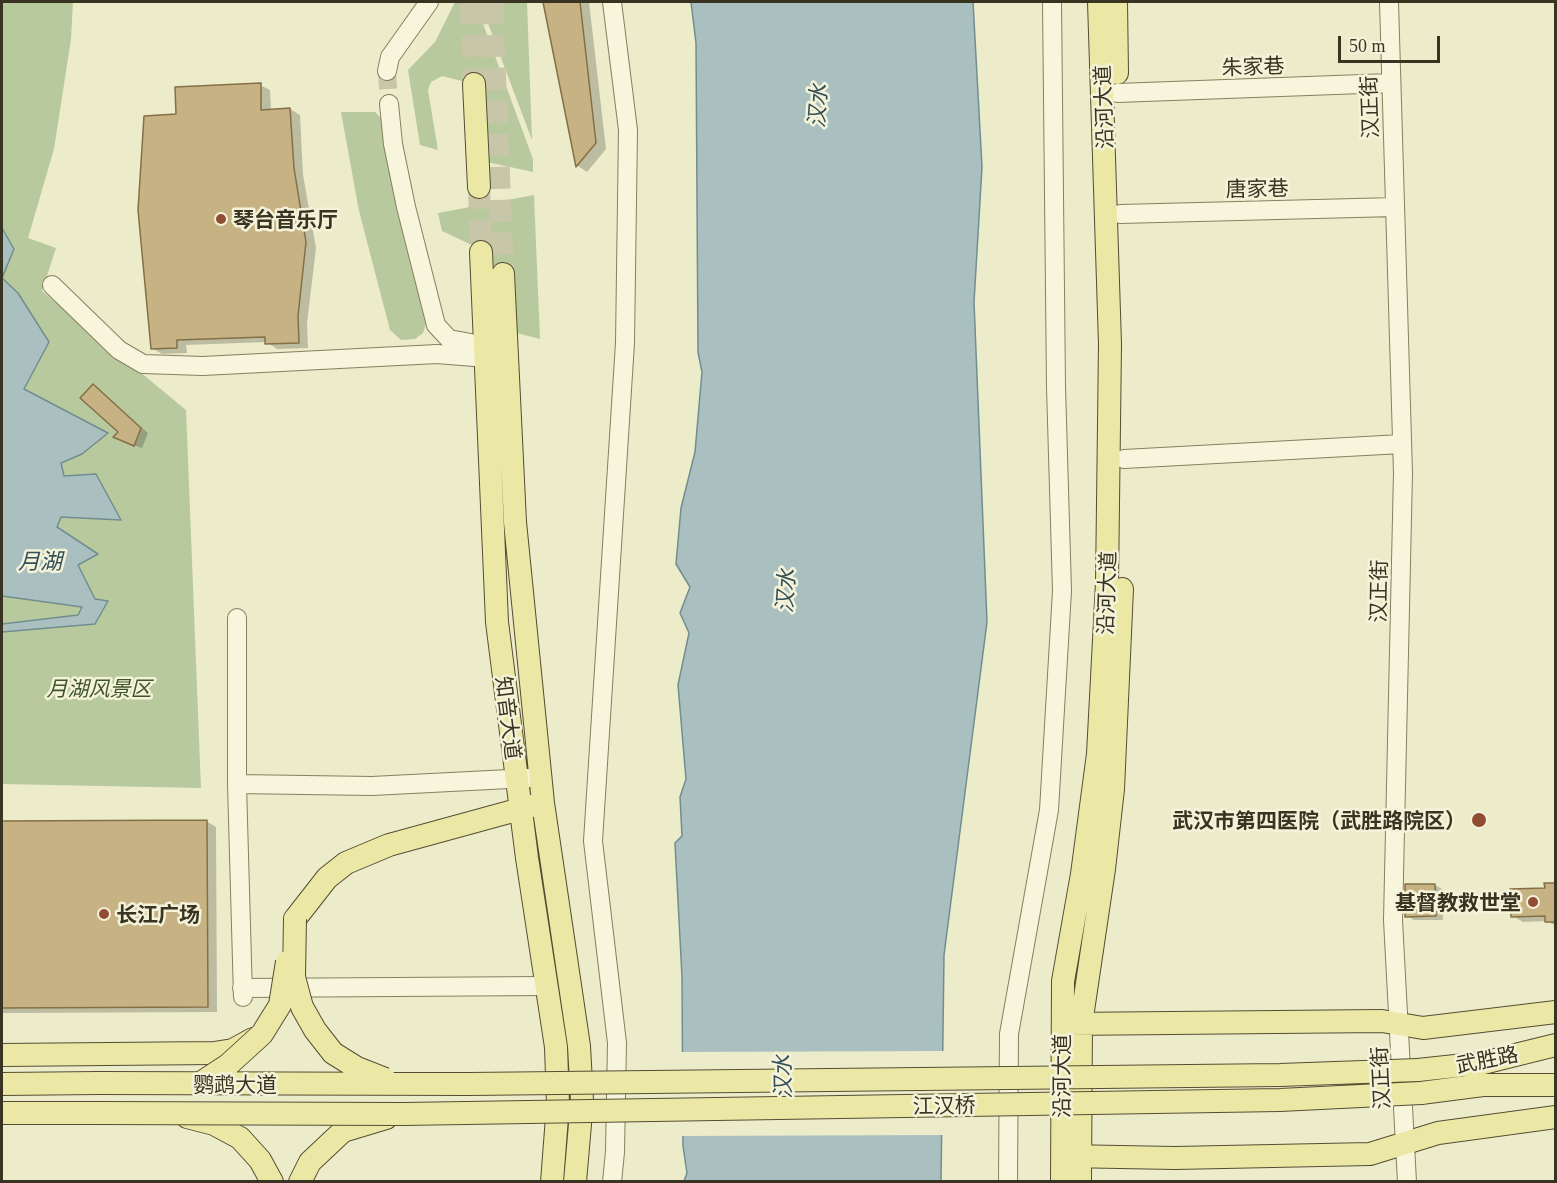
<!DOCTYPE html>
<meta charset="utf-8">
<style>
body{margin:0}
#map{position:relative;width:1557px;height:1183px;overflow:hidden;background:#ecebca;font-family:Georgia,serif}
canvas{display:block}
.frame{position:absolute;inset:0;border:3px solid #393322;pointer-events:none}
.scale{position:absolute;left:1338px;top:36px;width:102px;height:27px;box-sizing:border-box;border:3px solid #393322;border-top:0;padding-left:8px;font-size:18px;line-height:21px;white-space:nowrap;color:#393322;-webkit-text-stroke:4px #f4f3d9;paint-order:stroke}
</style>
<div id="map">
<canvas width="1557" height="1183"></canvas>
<div class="frame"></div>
<div class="scale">50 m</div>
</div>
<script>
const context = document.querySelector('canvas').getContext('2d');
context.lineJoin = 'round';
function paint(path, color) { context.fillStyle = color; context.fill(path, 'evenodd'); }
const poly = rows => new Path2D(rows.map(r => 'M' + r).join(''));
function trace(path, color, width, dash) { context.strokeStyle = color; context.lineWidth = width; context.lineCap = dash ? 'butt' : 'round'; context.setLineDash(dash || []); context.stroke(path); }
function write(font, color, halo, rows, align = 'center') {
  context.font = font + ' Georgia,"Noto Sans SC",serif'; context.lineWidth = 5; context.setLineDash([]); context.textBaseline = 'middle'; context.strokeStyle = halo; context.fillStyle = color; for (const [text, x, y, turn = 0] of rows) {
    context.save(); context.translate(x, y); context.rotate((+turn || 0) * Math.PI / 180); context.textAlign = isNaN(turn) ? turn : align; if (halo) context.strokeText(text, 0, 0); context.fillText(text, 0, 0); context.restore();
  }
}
paint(poly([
 [2,2,73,2,71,39,54,149,28,238,56,248,42,291,186,410,201,788,2,784],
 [455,2,475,2,533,159,533,172,487,162,478,85,442,76,431,82,428,90,438,150,420,145,408,70,435,42],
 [480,2,527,2,532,140],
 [341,112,375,112,381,118,399,218,426,324,423,333,415,339,401,340,390,330,359,211],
 [534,195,540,339,513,332,503,274,474,246,442,231,438,213]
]), '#b9c99e');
const water = poly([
 [691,2,973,2,982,167,974,302,987,622,944,955,941,1181,684,1181,687,1173,683,1146,682,977,675,843,682,836,680,797,686,779,678,685,689,633,680,613,690,587,676,564,681,508,695,452,702,372,698,352,696,43,691,2],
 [2,228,14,249,2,278,18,293,49,342,24,389,108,433,82,454,61,463,64,476,96,474,121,520,61,517,57,527,98,554,78,565,95,599,108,601,95,624,2,632,2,624,78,615,82,607,2,596,2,228]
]);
paint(water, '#aac0c0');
trace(water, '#718e8f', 1.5);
paint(poly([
 [945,1051,944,1135,680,1136,680,1052]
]), '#ecebca');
paint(poly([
 [545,2,589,2,606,149,587,172,578,166],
 [260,85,270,90,271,111,290,109,300,115,303,175,316,248,307,323,308,348,277,349,267,342,186,345,187,353,162,354,152,348,177,115],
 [93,386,148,433,142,448,122,441,120,432],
 [206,821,216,827,217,1012,2,1013,2,822],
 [1556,884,1556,926,1547,921,1523,922,1513,916],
 [1435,885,1442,889,1443,920,1414,920,1407,916]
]), '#0003');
const building = poly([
 [543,2,580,2,596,143,576,167,543,2],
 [261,83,261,110,290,108,294,168,306,242,298,316,299,343,265,344,265,337,177,340,177,348,151,349,138,210,144,116,176,114,175,87,261,83],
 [93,384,141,428,134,446,113,437,118,432,80,398,93,384],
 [207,820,208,1007,2,1008,2,821,207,820],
 [1544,883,1556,883,1556,922,1545,922,1545,916,1511,917,1510,889,1545,888,1544,883],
 [1405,884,1435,884,1436,916,1405,917,1405,884]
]);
paint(building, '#c6b283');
trace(building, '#847047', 1.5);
trace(poly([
 [387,71,389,104]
]), '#c8c6a8', 18, [18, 9]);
trace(poly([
 [471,2,474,84],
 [492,2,503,274],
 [479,187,481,252]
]), '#c8c6a8', 22, [22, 11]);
const minor = poly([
 [1389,2,1403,473,1393,920,1407,1182],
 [387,71,390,57,429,2],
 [1117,93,1390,83],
 [389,104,393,144,406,207,436,325,449,339,487,346],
 [1120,214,1395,207],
 [52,285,119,350,143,364,203,366,437,354,499,359],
 [1124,459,1402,444],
 [237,618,237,784,243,997],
 [237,784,372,786,529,778],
 [242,988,547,986],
 [612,1182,615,1152,617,1043,593,841,625,343,628,130,612,2],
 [1008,1182,1009,1034,1049,810,1062,591,1056,387,1052,2]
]);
const major = poly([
 [1116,2,1117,73],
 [474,84,479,187],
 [481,252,497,622,527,858,556,1047,558,1104,552,1182],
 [503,274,515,522,543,803,579,1046,582,1101,575,1182],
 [295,919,327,878,346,863,389,845,535,805],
 [1066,1024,1382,1021,1423,1028,1556,1012],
 [2,1055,214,1053,233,1050,253,1039],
 [1418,1070,1483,1063,1556,1045],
 [2,1084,98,1083],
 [1421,1093,1483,1085,1556,1085],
 [2,1113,98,1113],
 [187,1117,214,1124,240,1138,260,1160,272,1182],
 [1065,1156,1175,1158,1370,1154,1438,1133,1556,1117],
 [300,1182,310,1162,343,1131,386,1118],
 [1062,1182,1063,981,1082,874,1098,754,1107,583,1110,344,1099,2],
 [1080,1182,1081,1024,1104,869,1113,789,1122,589]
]);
trace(minor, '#877f60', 20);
trace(major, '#554d33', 24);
trace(minor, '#f7f6dd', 18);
trace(major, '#ebe8a6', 22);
const majorBridge = poly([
 [295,919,294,977,302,1007,315,1030,333,1053,357,1068,385,1079],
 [98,1083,469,1084,1280,1075,1418,1070],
 [199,1084,228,1065,262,1034,280,1005,287,962],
 [98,1113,403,1114,1280,1100,1421,1093]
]);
trace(majorBridge, '#554d33', 24, []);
trace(majorBridge, '#ebe8a6', 22);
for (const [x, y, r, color] of [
 [221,219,6,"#914d34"],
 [1479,820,8,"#914d34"],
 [1533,902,6,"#914d34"],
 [104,914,6,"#914d34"]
]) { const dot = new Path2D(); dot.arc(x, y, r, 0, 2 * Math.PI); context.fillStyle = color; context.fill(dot); trace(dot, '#f4f3d9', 2); }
write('21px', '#393322', '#f4f3d9', [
 ["朱家巷",1253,66,-2],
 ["沿河大道",1103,107,-92],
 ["汉正街",1369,107,-92],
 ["唐家巷",1257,188,-1],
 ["汉正街",1378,591,-89],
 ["沿河大道",1106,593,-88],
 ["知音大道",509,718,83],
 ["武胜路",1487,1059,-11],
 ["沿河大道",1061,1076,-90],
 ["汉正街",1380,1078,-93],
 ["鹦鹉大道",235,1084],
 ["江汉桥",944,1105,-1]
]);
write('bold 21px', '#393322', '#f4f3d9', [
 ["琴台音乐厅",233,219],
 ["武汉市第四医院（武胜路院区）",1466,820,"right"],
 ["基督教救世堂",1521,902,"right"],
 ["长江广场",116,914]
], 'left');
write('italic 21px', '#3e542a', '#f4f3d9', [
 ["月湖风景区",99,688]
]);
write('italic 22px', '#334f57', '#f4f3d9', [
 ["汉水",817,106,-86],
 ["月湖",40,561],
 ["汉水",785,591,-86],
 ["汉水",782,1077,-91]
]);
</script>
